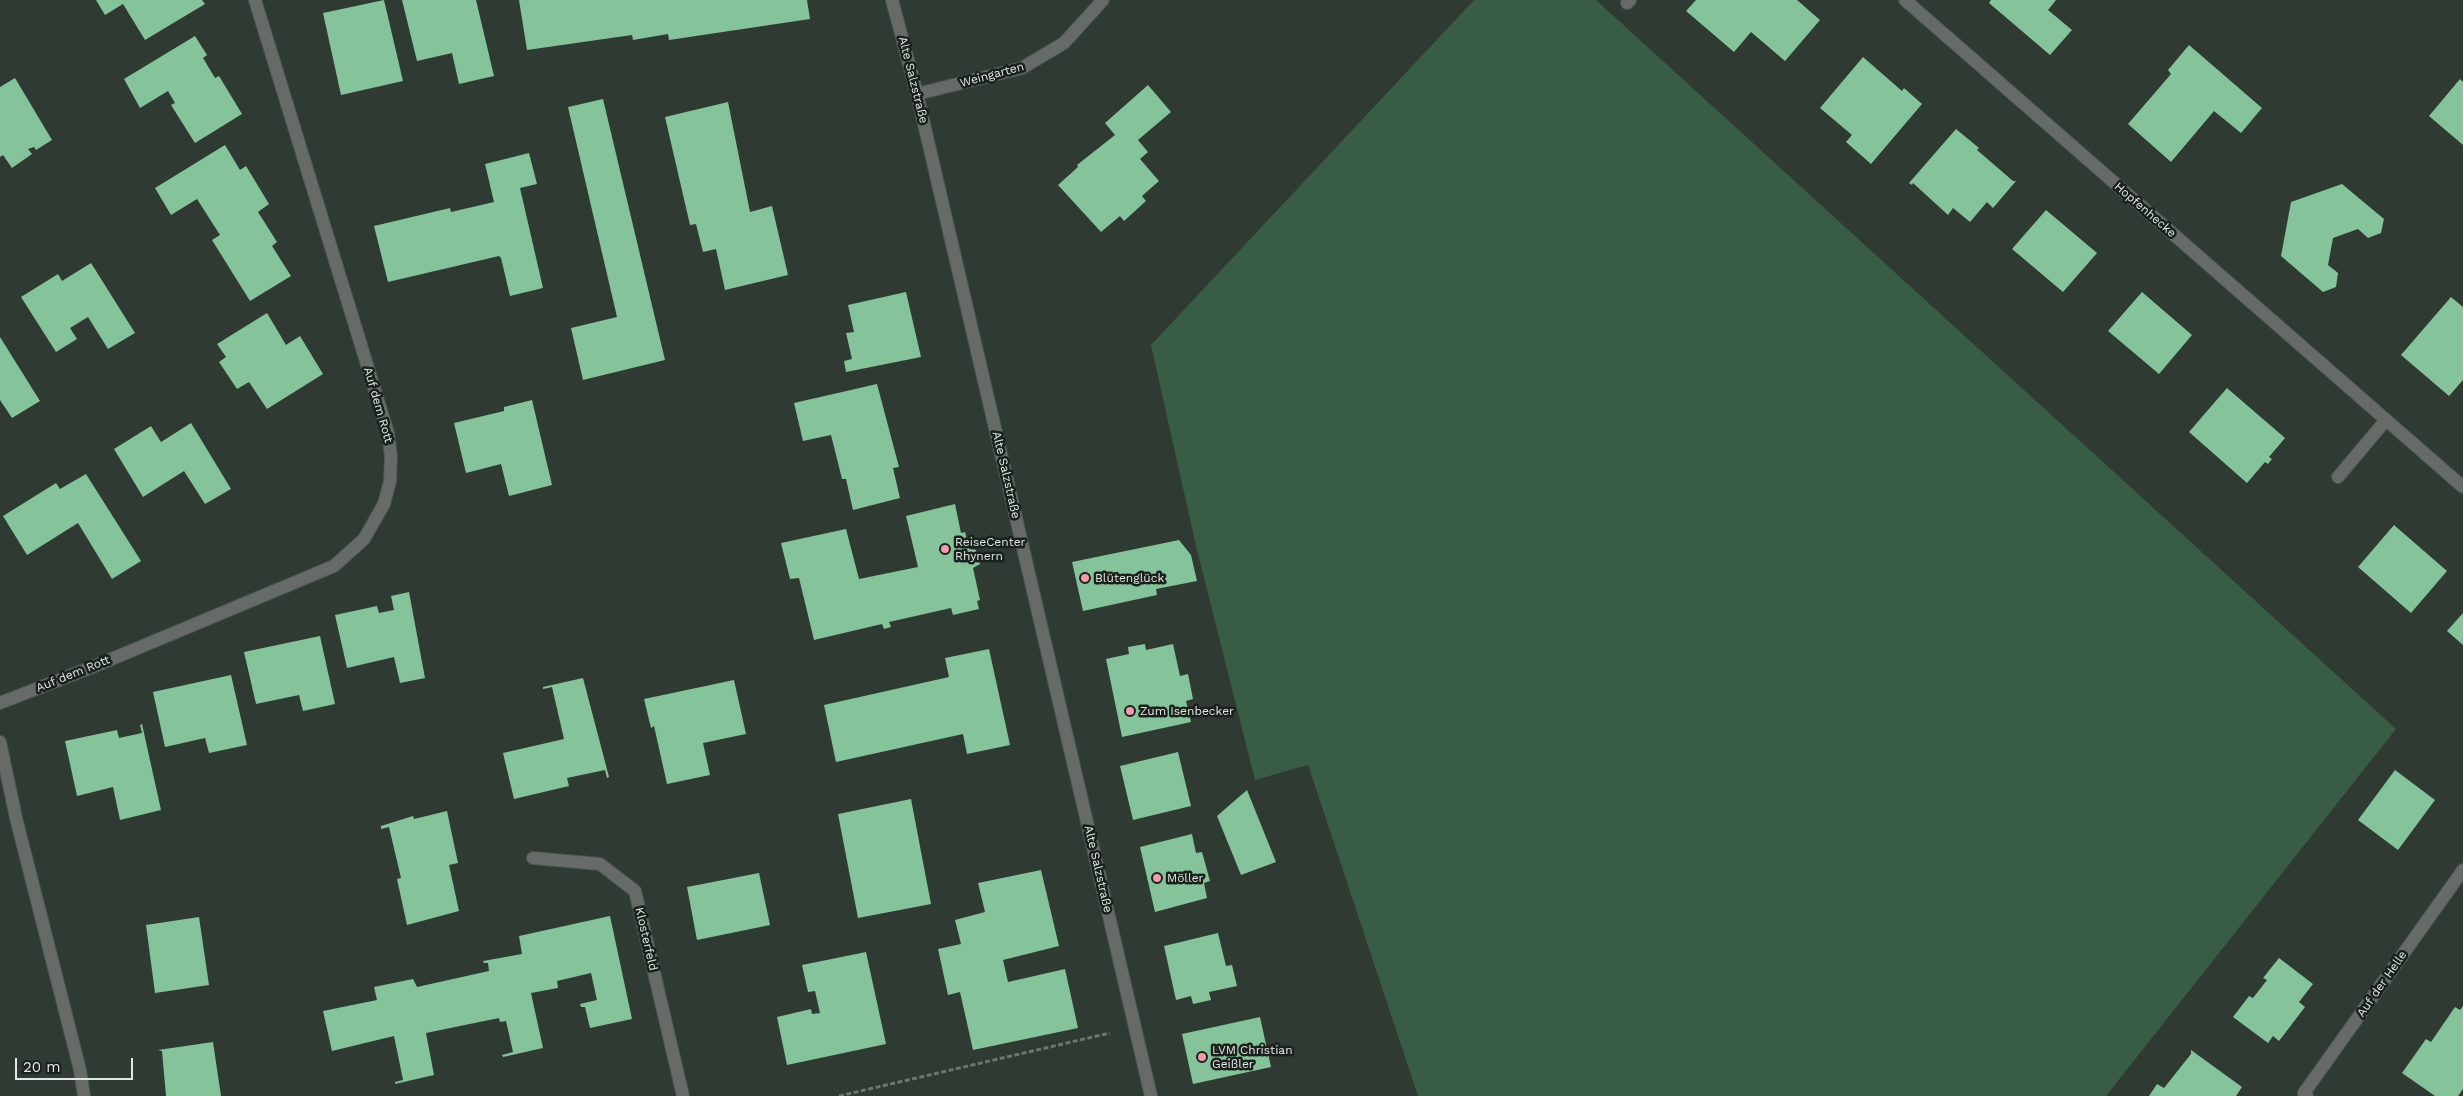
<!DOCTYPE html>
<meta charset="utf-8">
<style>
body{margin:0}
#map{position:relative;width:2463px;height:1096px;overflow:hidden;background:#2f3a32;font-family:"Work Sans",sans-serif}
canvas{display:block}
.scale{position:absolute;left:15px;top:1058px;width:118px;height:22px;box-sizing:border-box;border:2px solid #e1e8e3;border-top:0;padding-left:6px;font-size:15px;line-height:18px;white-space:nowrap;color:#e1e8e3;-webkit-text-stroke:4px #1a201c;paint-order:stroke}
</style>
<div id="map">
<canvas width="2463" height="1096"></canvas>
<div class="scale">20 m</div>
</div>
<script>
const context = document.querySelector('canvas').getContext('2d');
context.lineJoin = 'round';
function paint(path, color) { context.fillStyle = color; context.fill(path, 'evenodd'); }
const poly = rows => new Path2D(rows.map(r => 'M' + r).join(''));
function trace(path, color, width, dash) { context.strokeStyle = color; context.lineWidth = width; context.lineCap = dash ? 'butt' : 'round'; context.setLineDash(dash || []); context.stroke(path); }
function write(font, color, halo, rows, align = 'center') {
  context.font = font + ' "Work Sans",sans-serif'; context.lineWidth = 5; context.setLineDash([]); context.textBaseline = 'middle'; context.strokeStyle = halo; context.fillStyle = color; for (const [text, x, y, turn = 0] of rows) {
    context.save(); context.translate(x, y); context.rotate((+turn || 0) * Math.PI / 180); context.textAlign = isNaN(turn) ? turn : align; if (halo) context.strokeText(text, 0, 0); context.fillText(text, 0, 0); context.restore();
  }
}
paint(poly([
 [1474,0,1596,0,2396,729,2106,1096,1418,1096,1308,765,1255,780,1196,546,1151,345]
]), '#385c45');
paint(poly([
 [96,0,202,0,205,4,145,40,123,4,105,15],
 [384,0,403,81,341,95,323,13],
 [402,0,476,0,494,76,459,84,452,53,417,61],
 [519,0,807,0,810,19,669,40,668,34,633,40,632,35,527,50],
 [1696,0,1797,0,1820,20,1785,61,1751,32,1734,52,1686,11],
 [1991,0,2056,0,2048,10,2072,30,2050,55,1989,3],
 [195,36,207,55,203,58,215,78,219,76,242,114,195,143,171,105,175,103,168,91,140,108,124,79],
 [2189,45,2262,108,2241,133,2214,111,2171,162,2128,124,2171,74,2168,70],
 [1863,57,1902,91,1904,88,1922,104,1871,164,1846,142,1852,135,1820,108],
 [15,78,52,140,36,150,34,147,28,149,32,154,12,168,3,155,0,157,0,87],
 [2460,79,2463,82,2463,145,2429,116],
 [1148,85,1171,112,1138,140,1148,152,1140,159,1159,181,1142,196,1146,201,1124,221,1120,216,1101,232,1058,185,1078,167,1077,165,1115,135,1105,123],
 [603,99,665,360,583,380,571,328,617,317,568,107],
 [728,102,750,212,772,206,788,275,725,290,716,249,703,252,696,224,690,225,665,117],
 [1956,129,1979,148,1977,150,2013,181,2016,181,1993,208,1987,202,1970,222,1953,208,1948,215,1913,183,1912,185,1909,183],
 [225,145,240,170,246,166,269,204,258,212,277,242,272,246,291,276,250,301,212,240,220,235,197,199,171,215,155,188],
 [529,153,537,184,520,188,543,288,510,296,501,258,499,256,388,282,374,226,450,208,451,212,494,202,485,164],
 [2342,184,2384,219,2381,233,2368,238,2358,229,2333,238,2328,265,2338,273,2336,287,2323,292,2281,256,2291,202],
 [2046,210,2097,253,2063,292,2012,249],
 [91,263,135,333,108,349,88,317,70,328,77,339,56,352,21,297,58,274,62,281],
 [906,292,921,357,846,372,844,361,852,359,846,333,854,332,848,305],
 [2142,292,2192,335,2159,374,2108,331],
 [2451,297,2463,307,2463,380,2449,396,2401,355],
 [267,313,286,345,300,336,323,374,267,409,249,382,237,389,219,362,226,357,217,344],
 [0,337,40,401,12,418,0,400],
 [877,384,899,467,893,468,900,498,853,510,846,479,842,479,831,435,803,441,794,403],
 [2227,388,2285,438,2269,457,2272,459,2268,464,2265,462,2247,483,2189,432],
 [532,400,552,485,509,496,501,464,466,473,454,423,504,411,504,407],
 [191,423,231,489,205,504,184,471,143,497,114,449,151,426,161,442],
 [86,474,141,561,112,579,78,523,27,555,3,516,56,483,60,489],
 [955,504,961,533,965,532,969,549,976,550,980,564,973,568,980,600,977,601,979,609,953,615,951,608,889,622,891,627,884,629,882,624,814,640,799,578,790,579,781,543,846,529,859,579,918,567,906,516],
 [2394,525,2447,571,2411,613,2358,567],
 [1179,540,1191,555,1197,581,1156,589,1157,595,1083,611,1072,562],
 [409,592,425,678,400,683,394,657,347,668,335,615,377,606,379,613,394,610,391,596],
 [2463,613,2463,645,2447,631],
 [320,636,335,704,303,711,299,695,256,704,244,652],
 [1145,644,1146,650,1173,644,1180,676,1188,674,1193,699,1186,701,1191,722,1122,737,1106,659,1129,654,1128,647],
 [989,649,1010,745,967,754,963,734,836,762,824,705,949,677,945,658],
 [231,675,247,745,209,753,205,738,165,747,153,692],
 [583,678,609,777,607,778,605,770,567,778,569,786,514,799,503,753,564,739,552,687,543,689,543,687],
 [734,680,746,734,703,743,710,775,667,784,654,726,651,728,644,699],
 [142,724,161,810,120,820,113,787,77,796,65,741,117,730,119,738,142,733,140,725],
 [1178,752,1191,806,1133,820,1120,766],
 [2395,770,2435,800,2398,850,2358,820],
 [1247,790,1276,862,1241,875,1217,816],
 [911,799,931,904,858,918,838,814],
 [447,811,458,863,449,865,459,911,407,925,397,879,401,878,389,827,381,829,381,826,413,816,414,819],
 [1192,834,1196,853,1202,852,1210,881,1204,883,1207,898,1155,912,1140,847],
 [1041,870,1059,946,1003,960,1008,982,1065,969,1078,1028,973,1050,960,992,948,995,938,949,961,944,955,920,985,912,978,883],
 [759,873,770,925,697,940,687,887],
 [610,916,632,1019,590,1028,585,1007,581,1007,580,1004,597,1000,591,973,557,981,558,988,531,993,543,1048,503,1057,502,1055,513,1052,506,1021,500,1022,499,1018,426,1033,434,1075,395,1084,395,1082,403,1080,394,1036,332,1051,323,1011,377,1000,374,987,413,979,417,987,489,971,488,963,484,963,483,961,522,954,519,936],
 [199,917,209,985,155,993,146,925],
 [1218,933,1226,966,1232,965,1237,986,1209,992,1211,1000,1193,1004,1191,996,1176,1000,1164,946],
 [866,952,886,1044,787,1065,777,1017,811,1009,812,1014,820,1013,815,991,808,992,802,965],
 [2279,958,2313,984,2299,1002,2305,1007,2279,1041,2273,1036,2268,1043,2233,1017,2249,996,2253,998,2267,980,2263,978],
 [2463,1006,2463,1089,2458,1096,2435,1096,2402,1073,2426,1039,2431,1042,2455,1007,2460,1010],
 [1260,1017,1271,1067,1193,1084,1182,1034],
 [213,1042,221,1096,166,1096,162,1051,158,1050],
 [2191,1050,2242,1087,2236,1096,2149,1096,2157,1084,2164,1088,2191,1054]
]), '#85c39a');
const minor = poly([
 [892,0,917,94,1151,1096],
 [1905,0,2463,487],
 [1627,3,1630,0],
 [917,94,1022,68,1064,43,1103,0],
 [2338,477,2386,420],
 [0,703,95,666,334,566,364,539,384,504,390,481,391,457,388,433,255,0],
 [0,742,16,818,80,1070,84,1096],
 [533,858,600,864,635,891,683,1096],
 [2307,1096,2304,1093,2463,870]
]);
trace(minor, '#4b564e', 14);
trace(poly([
 [839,1096,1110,1033]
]), '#6c766f', 3, [5, 2.5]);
trace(minor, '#666b67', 12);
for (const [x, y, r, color] of [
 [945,549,5,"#f29aae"],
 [1085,578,5,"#f29aae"],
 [1130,711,5,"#f29aae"],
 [1157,878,5,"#f29aae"],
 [1202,1057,5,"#f29aae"]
]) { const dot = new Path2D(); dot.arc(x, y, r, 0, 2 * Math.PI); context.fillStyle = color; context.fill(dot); trace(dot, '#1a201c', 2); }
write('12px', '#e1e8e3', '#1a201c', [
 ["Weingarten",992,75,-15],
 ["Alte Salzstraße",913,80,76],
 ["Hopfenhecke",2145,210,41],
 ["Auf dem Rott",378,405,74],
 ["Alte Salzstraße",1006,475,77],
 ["Auf dem Rott",73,674,-22],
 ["Alte Salzstraße",1098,869,77],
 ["Klosterfeld",646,939,77],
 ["Auf der Helle",2382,984,-55]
]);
write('12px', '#e1e8e3', '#1a201c', [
 ["ReiseCenter",955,542],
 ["Rhynern",955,556],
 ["Blütenglück",1095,578],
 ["Zum Isenbecker",1140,711],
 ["Möller",1167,878],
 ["LVM Christian",1212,1050],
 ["Geißler",1212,1064]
], 'left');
</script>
